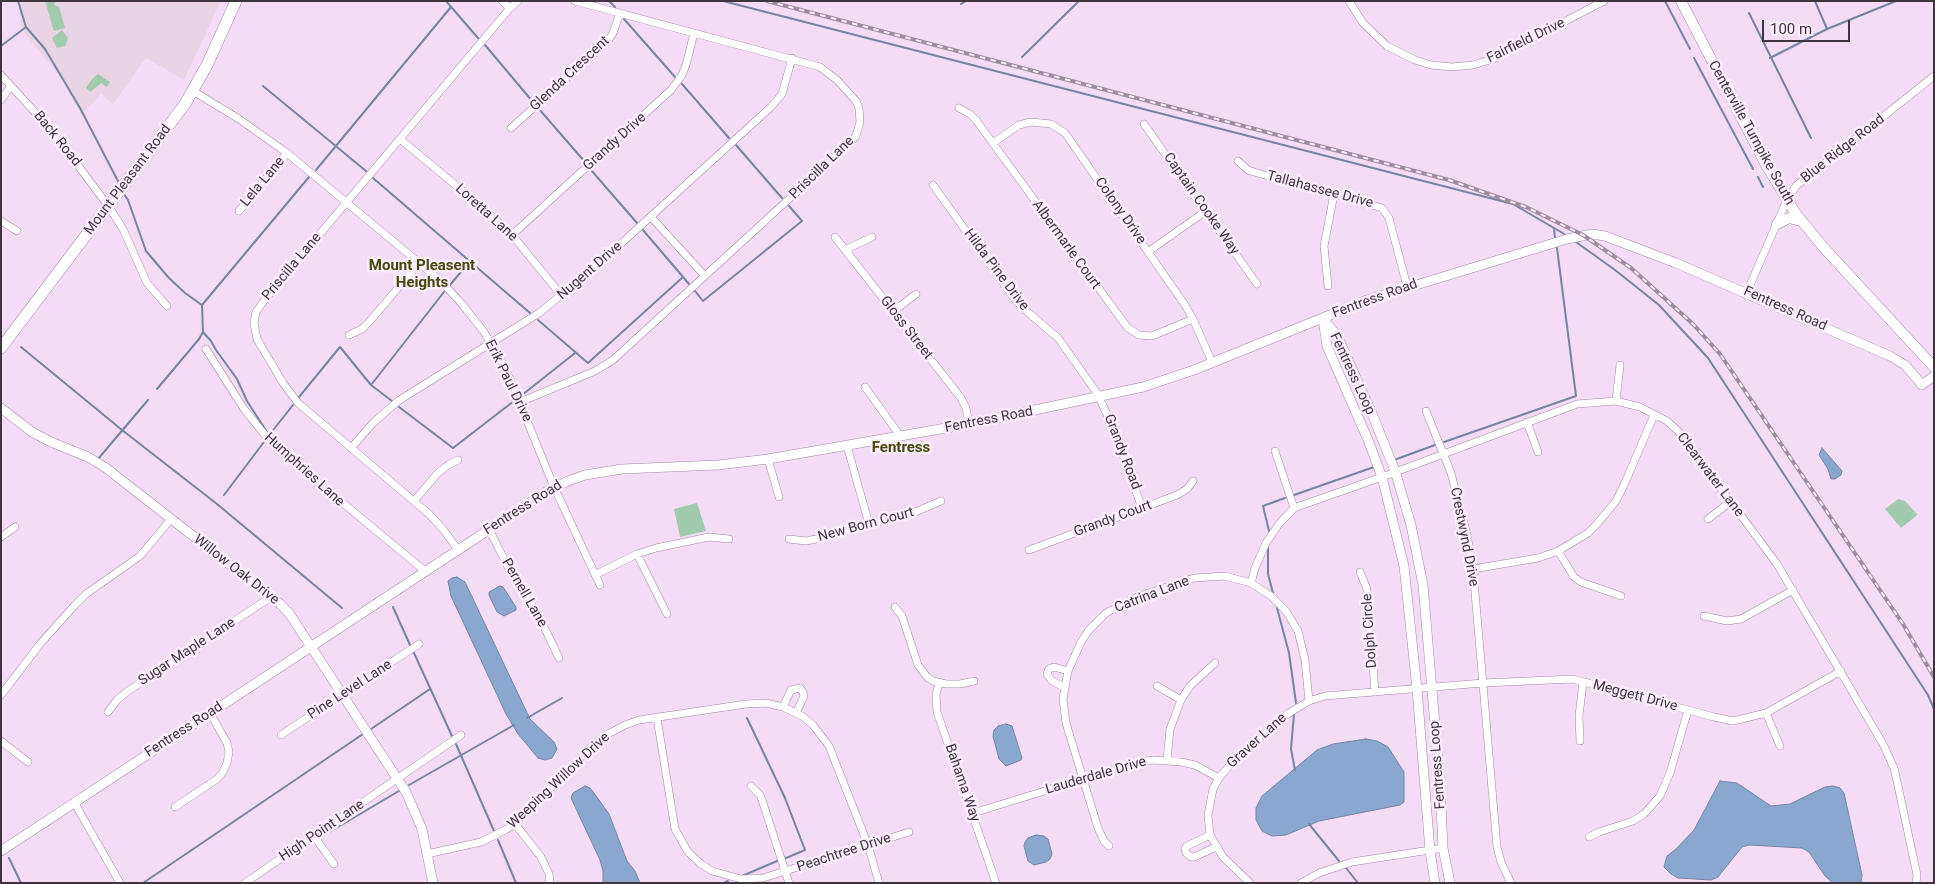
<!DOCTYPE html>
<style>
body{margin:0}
#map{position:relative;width:1935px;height:884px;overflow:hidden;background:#f5dcf6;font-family:Roboto,sans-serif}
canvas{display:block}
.frame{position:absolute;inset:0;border:2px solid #3f353f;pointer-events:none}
.scale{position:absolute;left:1762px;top:20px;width:88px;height:22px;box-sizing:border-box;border:2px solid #3f353f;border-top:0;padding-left:6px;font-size:15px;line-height:18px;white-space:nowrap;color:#3f353f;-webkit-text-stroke:4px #fcedfd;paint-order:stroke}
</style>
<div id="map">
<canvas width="1935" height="884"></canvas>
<div class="frame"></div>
<div class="scale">100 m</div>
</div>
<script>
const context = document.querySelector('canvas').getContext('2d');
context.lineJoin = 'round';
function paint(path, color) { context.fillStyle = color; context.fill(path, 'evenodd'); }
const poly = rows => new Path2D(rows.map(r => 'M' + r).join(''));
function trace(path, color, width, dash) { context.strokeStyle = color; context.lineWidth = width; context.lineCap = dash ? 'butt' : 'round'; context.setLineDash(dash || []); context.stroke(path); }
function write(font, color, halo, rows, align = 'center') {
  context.font = font + ' Roboto,sans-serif'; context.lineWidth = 5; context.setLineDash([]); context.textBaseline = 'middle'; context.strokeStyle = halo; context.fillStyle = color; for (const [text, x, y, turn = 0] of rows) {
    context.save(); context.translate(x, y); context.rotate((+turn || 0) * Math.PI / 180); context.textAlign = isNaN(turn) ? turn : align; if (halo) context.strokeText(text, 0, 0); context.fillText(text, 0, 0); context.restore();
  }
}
paint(poly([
 [18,1,221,1,184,80,146,58,113,104,101,94,81,115,63,80,22,30]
]), '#e9d4e3');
paint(poly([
 [45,1,55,1,54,5,59,7,65,28,54,31],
 [62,30,68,38,65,46,57,48,52,38],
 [98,74,110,82,107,87,101,83,90,92,86,88,92,79],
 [1898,499,1905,501,1917,514,1916,516,1901,528,1885,509],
 [697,503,706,531,680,537,674,509]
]), '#a1caae');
const water = poly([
 [1822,448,1842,471,1841,475,1835,479,1831,479,1828,469,1819,455,1822,448],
 [457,577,465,582,530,719,554,742,557,749,552,758,545,760,538,758,518,734,506,714,451,596,448,581,452,578,457,577],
 [500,586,503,587,516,607,516,610,504,616,497,612,489,595,489,592,500,586],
 [1006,724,1012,726,1022,758,1021,760,1006,766,999,759,993,736,994,730,998,726,1006,724],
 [1366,739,1377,741,1388,747,1404,772,1404,802,1400,805,1319,821,1286,835,1272,836,1262,831,1256,820,1256,808,1262,796,1317,750,1333,744,1366,739],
 [1720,781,1737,783,1771,806,1790,804,1825,787,1833,786,1840,788,1844,793,1862,875,1861,883,1833,883,1825,876,1809,852,1802,848,1749,845,1742,847,1718,877,1711,880,1678,878,1671,874,1664,867,1667,856,1676,849,1694,830,1720,781],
 [585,786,590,788,594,793,609,814,627,861,635,871,640,883,603,883,603,871,600,860,571,798,573,793,585,786],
 [1036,835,1044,836,1048,839,1052,854,1050,859,1046,862,1034,865,1028,861,1024,846,1025,842,1028,838,1036,835]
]);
paint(water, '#8aa7cf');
trace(water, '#7485a4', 1);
trace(poly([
 [18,1,26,27,45,49,80,108,119,183],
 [446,1,478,38],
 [609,1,615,7],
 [723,1,1513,204,1566,235],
 [1665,1,1690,49],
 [1815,1,1827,29],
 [961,4,966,1],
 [1749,13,1811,138],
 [624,19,675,77],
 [485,45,533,102],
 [1,46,26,27],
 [1022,57,1079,1],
 [1694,58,1753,169],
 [1770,58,1827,29,1896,1],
 [682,84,729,138],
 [263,86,366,171],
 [539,109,585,162],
 [736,145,782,198],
 [316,170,451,7],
 [591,170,637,223],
 [1758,177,1763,187],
 [373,178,530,313],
 [124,194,128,200,146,251,169,278,185,293,202,305],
 [1554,228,1555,238],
 [643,230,689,284],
 [1576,242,1615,270,1659,305,1708,358,1928,695,1934,709],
 [450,285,470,261],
 [695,291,703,301,802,221,789,206],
 [538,320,588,363,683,277],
 [203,332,211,341,216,350,237,379,247,401,269,435,286,452],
 [21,347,122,430,217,504,342,608],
 [371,385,444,292],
 [157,389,199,339,203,332,202,305,309,177],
 [522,395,575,353],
 [299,397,340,347,371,385,392,401],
 [399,407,453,448,514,401],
 [270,434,293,405],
 [1444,442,1576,396,1557,248],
 [98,459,148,400],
 [1394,460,1435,445],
 [224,495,264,442],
 [1294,495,1374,467],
 [1269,531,1263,506,1285,498],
 [1268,547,1268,574,1273,593],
 [393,607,410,645],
 [1277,608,1289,653,1296,703],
 [414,653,452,736],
 [1294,714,1291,749,1295,770],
 [527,718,562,698],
 [747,718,785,798,805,850,786,858],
 [371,729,430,689],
 [456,744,494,831],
 [409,785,514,725],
 [1309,824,1339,861],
 [321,837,399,791],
 [498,840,516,883],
 [299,850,313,842],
 [9,858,21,883],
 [1346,868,1358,883],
 [742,876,777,861],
 [143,883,363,734],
 [724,883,728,881]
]), '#7485a4', 2);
const minor = poly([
 [502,1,510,8],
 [1349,1,1363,23,1387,46,1415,60,1431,65,1452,67,1473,65,1493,59,1604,1],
 [1,75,53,132,109,207,123,229,147,283,167,306],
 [193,91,239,119,287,153,441,281,462,304,484,332,502,362,515,391,554,487,600,585],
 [1,100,11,86],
 [959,108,970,114,976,120,1127,327,1139,335,1152,336,1193,319],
 [1144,124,1257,284],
 [511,128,608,41,613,33,620,13],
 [400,139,482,207,512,235,562,296],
 [993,143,1019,125,1031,122,1051,124,1065,133,1185,305,1193,319,1212,362],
 [1238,161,1248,170,1254,172,1382,208,1389,218,1407,286],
 [933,185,1014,298,1023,308,1058,338,1097,393,1112,425,1142,508],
 [239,211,287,153],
 [651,217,705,276],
 [1,221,17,231],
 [512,235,671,90,682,75,686,65,694,33],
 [835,237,961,398,966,408,969,424],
 [847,249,872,237],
 [1149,251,1206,211],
 [1328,286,1324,246,1334,194],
 [1747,292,1787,200,1796,186,1934,76],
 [894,311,916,294],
 [349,335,362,329,370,321,419,263],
 [206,349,244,409,269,440,281,452,425,571],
 [865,387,901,437],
 [1616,401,1620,365],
 [520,402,595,371,613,360,848,145,856,136,860,122,859,108,856,101,837,80,820,67,575,1],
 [1426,411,1451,473,1467,535,1473,569,1497,847,1501,862,1511,883],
 [1527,422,1538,452],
 [847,446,869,524],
 [351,448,373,423,398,401,539,313,592,270,771,107,782,94,792,58],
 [1275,451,1294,508],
 [768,459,779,497],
 [414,501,438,473,448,465,458,460],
 [1708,519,1730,502],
 [489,529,514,579,537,612,559,658],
 [1,537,15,527],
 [789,539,806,541,816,539,913,513,941,501],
 [458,550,443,529,429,514,298,403,283,383,257,339,254,323,256,312,266,298,510,8,518,1],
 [1029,550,1177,495,1187,489,1193,481],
 [1558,551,1574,577,1581,582,1621,596],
 [637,554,667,614],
 [1473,569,1538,558,1558,551,1588,533,1597,524,1616,501,1624,485,1654,415],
 [1360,572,1367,589,1375,692],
 [595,575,637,554,656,548,709,537,729,539],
 [1251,583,1255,568,1266,543,1279,524,1294,508,1382,477,1577,404,1616,401,1640,407,1667,421,1678,431,1777,564,1883,744,1894,768,1897,781,1917,875,1916,883],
 [895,607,902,616,918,665,927,677,933,681,946,684,960,684,974,681],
 [1704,616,1727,621,1741,619,1793,590],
 [939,683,936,695,937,712,996,883],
 [1157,686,1181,700],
 [1064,687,1052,681,1047,674,1049,669,1054,667,1068,671],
 [1,695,40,644,74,606,86,594,140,556,171,519],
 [783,707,791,690,800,688,803,692,804,696,796,713],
 [108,712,117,700,128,691,271,597],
 [1766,713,1780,746],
 [657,718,675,829,688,852,701,864,712,871,741,879,763,878,909,832],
 [281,735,419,644],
 [1,741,28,762],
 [1580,741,1579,716,1583,682],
 [1167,760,1170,729,1181,700,1190,686,1215,663],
 [751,786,760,795,762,800,789,883],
 [74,802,120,883],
 [175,807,217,779,223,772,227,763,229,752,227,743,210,713],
 [973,813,1139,762,1153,760,1181,762,1195,765,1219,778],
 [515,824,541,857,549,874,550,883],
 [1210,835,1187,846,1185,849,1186,853,1191,857,1194,857,1216,847],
 [314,836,334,864],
 [1589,837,1599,832,1633,821,1644,814,1660,796,1670,773,1688,710],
 [1109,846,1104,841,1098,828,1066,723,1063,699,1068,671,1081,642,1089,630,1106,613,1137,597,1194,578,1225,576,1251,583,1271,596,1286,611,1298,631,1305,660,1309,701],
 [427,854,481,842,505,830,515,824,594,744,604,736,625,725,639,720,746,704,766,703,783,707,802,716,813,725,829,746,868,845,879,883],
 [245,883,461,735],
 [1250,883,1223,857,1210,835,1208,815,1213,789,1219,778,1230,765,1289,713,1309,701,1325,696,1483,683,1573,679,1714,717,1733,721,1766,713,1841,671],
 [1301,883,1319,873,1352,862,1443,848]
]);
const tertiary = poly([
 [1323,319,1337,335,1373,416,1395,471,1411,525,1423,585,1440,784,1443,848,1450,883],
 [1323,319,1327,346,1368,440,1382,477,1404,566,1417,689,1430,851,1435,883],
 [1,408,32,432,51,442,88,457,106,468,279,603,289,613,406,792,422,829,433,883],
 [1,851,549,490,568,481,585,475,622,469,718,465,768,459,969,424,1143,387,1194,370,1367,300,1567,239,1592,234,1605,236,1676,263,1890,356,1905,365,1922,385,1934,376]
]);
const secondary = poly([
 [1681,1,1766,165,1796,214,1824,248,1934,367],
 [1777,224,1789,218,1801,221]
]);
const trunk = poly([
 [1,348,185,104,207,65,236,1]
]);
trace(minor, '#9f88a0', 8);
trace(tertiary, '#9f88a0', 10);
trace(secondary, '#9f88a0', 11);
trace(trunk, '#9f88a0', 12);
trace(minor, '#fff', 7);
trace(tertiary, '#fff', 9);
trace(secondary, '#fff', 10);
trace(trunk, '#fff', 11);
const rail = poly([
 [767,1,1449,180,1526,207,1583,235,1631,268,1693,324,1720,354,1903,624,1934,677]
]);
trace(rail, '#9e8c9f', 4);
trace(rail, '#fcedfd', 2, [5.5]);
write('14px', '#3f353f', '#fcedfd', [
 ["Fairfield Drive",1526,41,-26],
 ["Glenda Crescent",570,74,-43],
 ["Centerville Turnpike South",1751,133,61],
 ["Back Road",57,139,51],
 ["Grandy Drive",615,142,-42],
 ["Blue Ridge Road",1843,149,-38],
 ["Priscilla Lane",822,168,-44],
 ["Mount Pleasant Road",128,180,-53],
 ["Lela Lane",263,182,-50],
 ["Tallahassee Drive",1320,190,15],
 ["Captain Cooke Way",1201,204,55],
 ["Colony Drive",1120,211,55],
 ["Loretta Lane",486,213,42],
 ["Albermarle Court",1066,245,54],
 ["Priscilla Lane",292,267,-50],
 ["Hilda Pine Drive",996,270,53],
 ["Nugent Drive",590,271,-41],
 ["Fentress Road",1375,299,-20],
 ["Fentress Road",1785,309,24],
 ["Gloss Street",906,328,52],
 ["Fentress Loop",1352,374,65],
 ["Erik Paul Drive",508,381,64],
 ["Fentress Road",989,420,-11],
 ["Grandy Road",1122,452,69],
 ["Humphries Lane",304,470,42],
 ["Clearwater Lane",1710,475,53],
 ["Fentress Road",523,508,-32],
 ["Grandy Court",1113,519,-20],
 ["New Born Court",866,525,-15],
 ["Crestwynd Drive",1464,537,79],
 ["Willow Oak Drive",236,570,38],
 ["Pernell Lane",524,593,60],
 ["Catrina Lane",1152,595,-21],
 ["Dolph Circle",1370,631,-94],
 ["Sugar Maple Lane",187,652,-33],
 ["Pine Level Lane",350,690,-33],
 ["Meggett Drive",1635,696,15],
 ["Fentress Road",184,730,-33],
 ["Graver Lane",1257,741,-42],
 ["Fentress Loop",1438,765,-94],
 ["Lauderdale Drive",1096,776,-16],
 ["Weeping Willow Drive",559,781,-43],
 ["Bahama Way",962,783,71],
 ["High Point Lane",322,831,-34],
 ["Peachtree Drive",844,853,-18]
]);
write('bold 15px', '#47490a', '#fcedfd', [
 ["Mount Pleasent",422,266],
 ["Heights",422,283],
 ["Fentress",901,448]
]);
</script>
